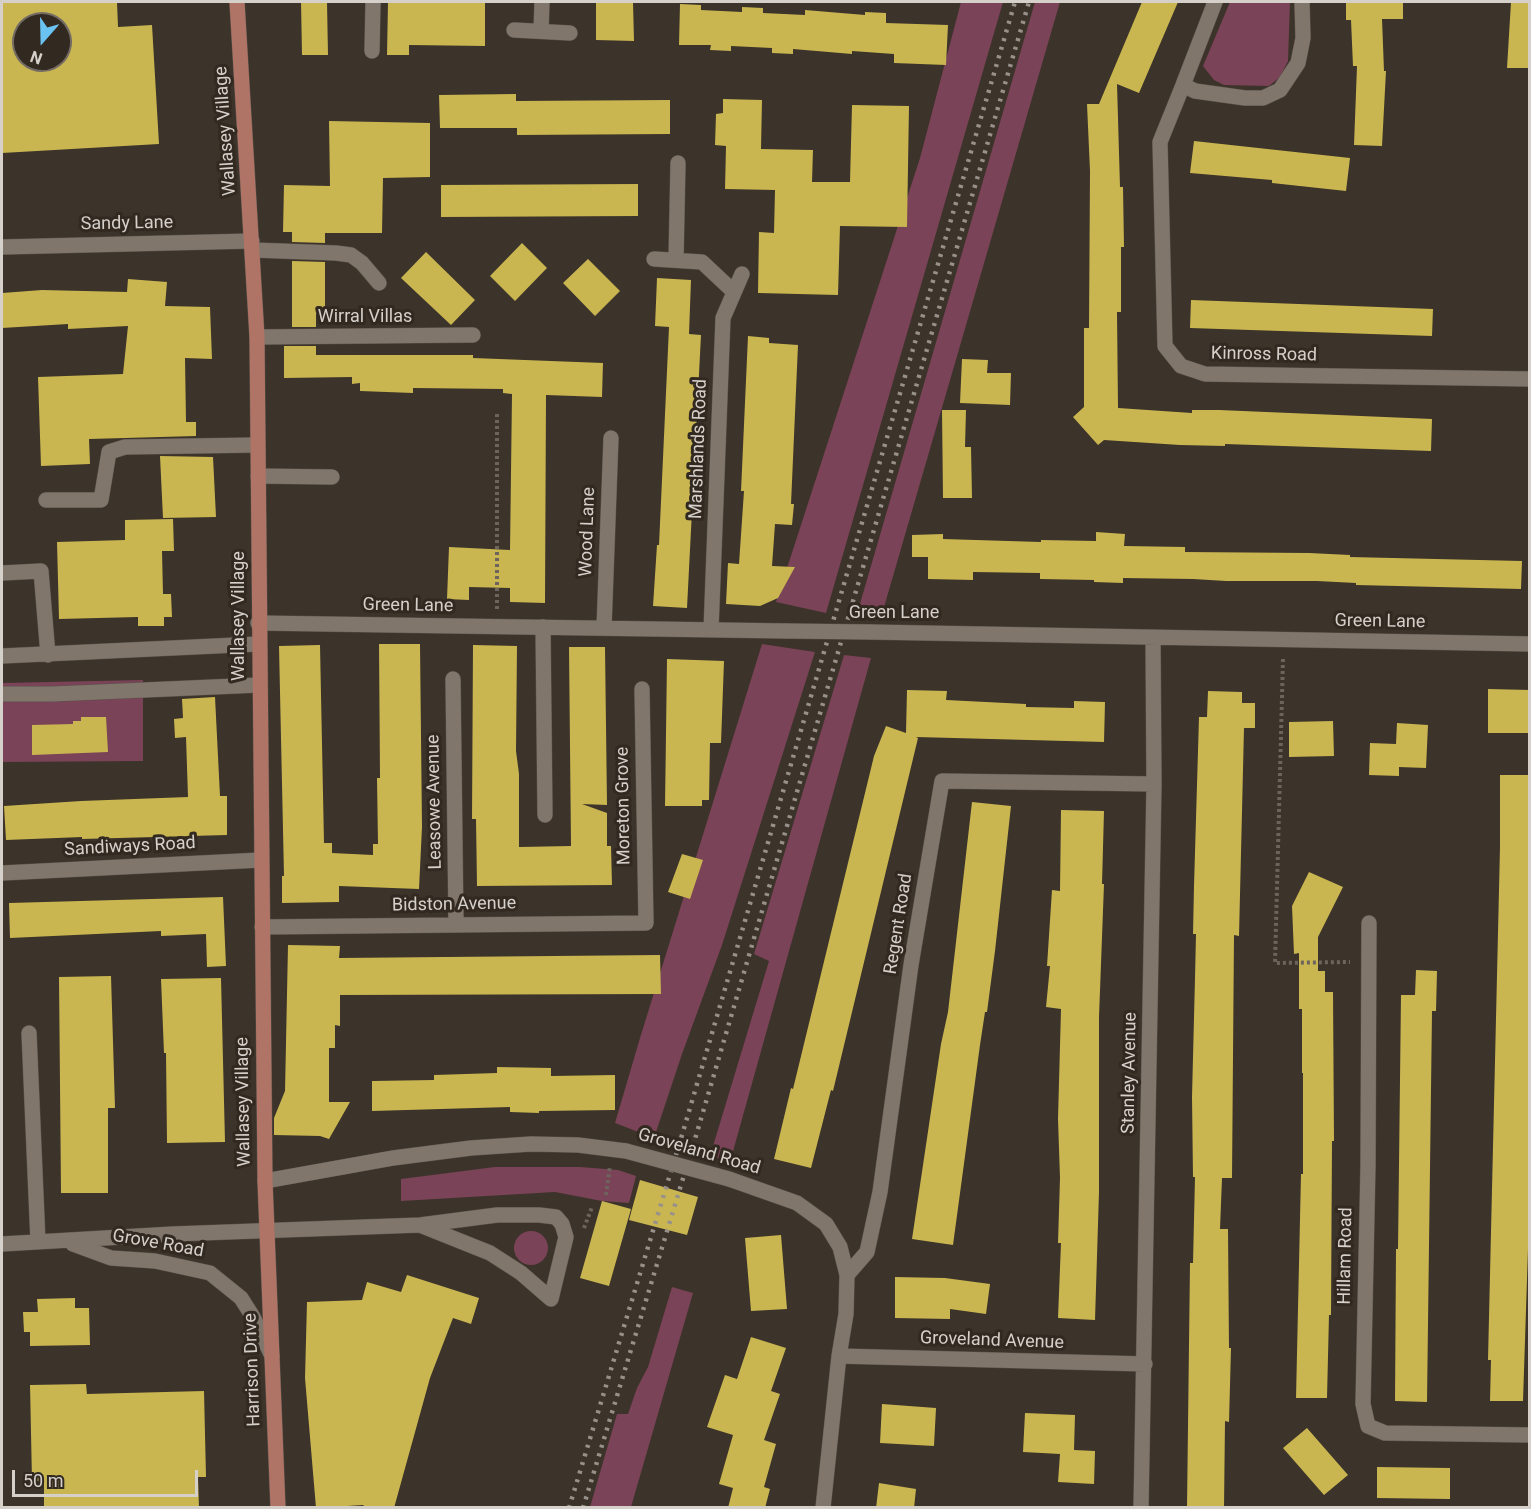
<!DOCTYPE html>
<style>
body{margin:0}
#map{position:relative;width:1531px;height:1509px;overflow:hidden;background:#3c332a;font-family:Roboto,sans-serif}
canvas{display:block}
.frame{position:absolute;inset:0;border:3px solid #d6d0cb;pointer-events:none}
.north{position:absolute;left:12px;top:12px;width:60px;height:60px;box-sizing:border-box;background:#322920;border:2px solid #746c64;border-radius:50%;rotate:200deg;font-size:16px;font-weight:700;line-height:24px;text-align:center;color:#d6d0cb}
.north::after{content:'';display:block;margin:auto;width:21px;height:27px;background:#6ac3f1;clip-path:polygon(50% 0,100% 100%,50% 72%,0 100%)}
.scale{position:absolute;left:12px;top:1470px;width:186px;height:27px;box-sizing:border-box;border:3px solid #d6d0cb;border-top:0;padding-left:8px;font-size:18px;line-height:21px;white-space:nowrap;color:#d6d0cb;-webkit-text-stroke:4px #322920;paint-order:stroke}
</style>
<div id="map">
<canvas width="1531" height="1509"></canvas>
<div class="frame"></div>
<div class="north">N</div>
<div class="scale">50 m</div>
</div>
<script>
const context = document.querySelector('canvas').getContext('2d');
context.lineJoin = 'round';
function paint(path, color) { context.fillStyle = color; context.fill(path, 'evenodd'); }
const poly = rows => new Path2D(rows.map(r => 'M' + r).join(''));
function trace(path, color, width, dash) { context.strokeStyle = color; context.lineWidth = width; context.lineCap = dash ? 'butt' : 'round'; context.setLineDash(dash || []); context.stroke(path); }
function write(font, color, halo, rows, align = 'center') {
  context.font = font + ' Roboto,sans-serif'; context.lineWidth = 6; context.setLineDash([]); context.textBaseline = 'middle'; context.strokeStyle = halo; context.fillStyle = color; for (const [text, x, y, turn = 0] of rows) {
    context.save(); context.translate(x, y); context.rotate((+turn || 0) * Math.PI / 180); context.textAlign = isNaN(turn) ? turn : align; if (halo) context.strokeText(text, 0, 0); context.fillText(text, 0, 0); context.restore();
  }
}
paint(poly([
 [961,2,1003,2,826,613,776,602,920,158],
 [1035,2,1060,2,882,614,857,614],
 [1230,2,1290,2,1288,61,1280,77,1269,86,1224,85,1214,80,1203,66],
 [762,644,815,652,722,945,682,1054,654,1138,615,1123,640,1038],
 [844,655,871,658,730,1162,710,1156,769,961,754,954],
 [143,680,143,761,2,762,2,683],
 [495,1167,580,1167,618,1170,636,1176,629,1203,602,1201,555,1192,401,1201,401,1179],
 '514 1248a17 17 0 1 1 34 0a17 17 0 1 1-34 0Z',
 [672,1287,693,1293,631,1507,590,1507,617,1414,628,1414,637,1388,648,1367]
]), '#7a4357');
paint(poly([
 [2,2,117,2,118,27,152,25,159,144,2,153],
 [24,24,60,24,60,60,24,60],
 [301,2,327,2,328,55,302,55],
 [388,2,485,2,485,46,409,45,409,55,387,55],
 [596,2,633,2,634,41,596,40],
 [1142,2,1178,2,1139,93,1117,84,1120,187,1123,187,1124,247,1121,247,1121,312,1117,312,1118,408,1192,413,1192,410,1219,410,1432,419,1431,451,1225,444,1225,446,1180,445,1104,440,1098,445,1073,417,1084,407,1084,328,1089,328,1090,171,1087,104,1099,104],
 [1346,2,1403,2,1403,19,1382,19,1384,71,1386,71,1382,146,1354,145,1357,66,1353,66,1351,20,1346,20],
 [1511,2,1530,2,1530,68,1507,68],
 [680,4,701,5,701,10,742,12,742,7,763,8,763,13,805,15,805,10,865,15,865,12,886,13,886,23,948,25,946,65,894,63,894,54,852,51,852,54,793,49,793,54,772,53,772,48,731,46,731,51,710,50,711,45,679,45],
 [516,94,516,101,670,100,670,134,517,135,517,128,440,128,439,95],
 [723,99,762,100,761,149,813,150,812,182,850,182,852,105,909,106,907,227,840,226,838,295,758,293,759,232,774,233,775,190,725,189,726,146,715,145,716,114,723,113],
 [329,121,430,123,430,177,383,178,382,233,325,233,325,243,292,242,292,232,283,232,284,185,330,186],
 [1194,141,1350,158,1346,191,1272,183,1272,180,1190,173],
 [638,184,638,216,441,217,441,185],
 [522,243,547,268,515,301,490,276],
 [426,252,475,300,451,325,401,278],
 [588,259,620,291,595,316,563,283],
 [292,261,325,262,325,314,316,314,316,327,292,327],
 [657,278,691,280,689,334,701,335,687,608,653,606,657,545,659,545,669,327,655,326],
 [128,279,167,282,165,306,210,307,212,359,185,358,186,422,196,422,196,436,89,439,90,464,41,466,38,377,123,374,128,326,68,329,68,324,2,328,2,293,42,290,127,292],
 [1191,300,1433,309,1432,336,1190,328],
 [748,336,769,338,769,343,798,345,791,504,794,504,792,525,775,524,772,566,795,567,778,598,760,606,726,604,728,563,739,564,744,491,741,491],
 [284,346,316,346,316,355,473,355,473,358,603,363,602,397,546,395,545,603,510,602,510,588,469,587,469,600,447,599,449,547,510,550,512,394,503,393,503,389,413,388,413,393,360,391,360,383,352,384,352,377,284,378],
 [962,359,988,360,987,373,1011,373,1010,405,960,403],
 [942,410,966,410,965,447,971,447,972,498,943,498],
 [160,456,213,457,216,517,163,518],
 [173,519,174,551,162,551,163,594,171,594,172,617,164,617,164,626,138,626,138,617,59,619,57,542,125,540,125,520],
 [1096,532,1125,534,1124,546,1185,547,1185,552,1309,553,1350,555,1350,557,1522,561,1521,589,1356,585,1356,583,1317,581,1226,581,1193,579,1123,578,1123,583,1094,582,1094,580,1040,579,1040,573,973,572,973,580,928,579,928,557,912,557,912,535,943,534,943,539,1041,542,1041,540,1096,541],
 [379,644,420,644,422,827,419,889,339,886,339,902,282,903,282,876,284,876,279,646,320,645,324,843,332,843,332,853,373,855,373,844,378,844,377,778,380,778],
 [473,645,517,646,516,751,519,774,519,847,571,846,569,647,605,647,607,805,582,804,607,813,607,846,611,846,612,885,477,886,476,819,472,819],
 [667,659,724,661,721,743,710,743,709,800,702,800,702,806,665,806],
 [1488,689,1530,690,1530,733,1488,733],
 [907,690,947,691,946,700,1026,704,1026,707,1074,708,1074,701,1105,702,1104,742,916,737,918,738,833,1091,831,1090,811,1168,774,1159,791,1088,793,1089,874,756,886,726,906,733],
 [1208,691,1242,692,1242,703,1255,703,1255,728,1244,728,1239,936,1234,935,1232,1178,1222,1178,1220,1229,1228,1229,1229,1348,1231,1348,1229,1422,1225,1421,1224,1508,1187,1507,1190,1263,1193,1263,1195,1177,1193,1177,1192,1097,1195,978,1196,934,1193,934,1194,886,1199,717,1207,717],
 [215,697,220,796,227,796,227,835,82,839,82,837,6,840,4,806,81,801,188,797,186,737,175,738,174,719,183,718,182,699],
 [81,717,106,717,108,752,32,755,32,725,73,724,73,721,81,721],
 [1333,721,1334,756,1289,757,1289,722],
 [1397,723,1428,725,1426,768,1399,767,1399,776,1369,775,1370,743,1396,744],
 [1500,775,1530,775,1530,1188,1523,1401,1490,1401,1491,1360,1488,1360,1500,847],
 [972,802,1011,806,995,951,987,1012,985,1012,980,1045,953,1245,912,1239,941,1044,948,1012],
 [1061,810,1104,811,1102,884,1104,884,1099,1017,1099,1192,1095,1320,1058,1318,1061,1243,1058,1243,1060,1178,1058,1119,1061,1009,1046,1007,1050,966,1047,966,1052,890,1060,891],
 [682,854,703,860,690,899,668,892],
 [1309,872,1343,887,1318,937,1318,971,1325,971,1325,992,1333,992,1334,1141,1332,1141,1331,1315,1329,1315,1327,1398,1296,1398,1301,1174,1303,1174,1303,1073,1302,1073,1302,1009,1299,1009,1299,953,1294,954,1292,906],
 [223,897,226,966,207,967,206,934,161,936,161,931,10,938,9,903],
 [288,945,340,946,339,958,660,955,661,994,340,995,340,1026,335,1025,335,1048,329,1048,329,1102,350,1102,329,1139,320,1136,274,1135,274,1118,285,1091],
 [1416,970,1437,971,1436,1011,1432,1011,1427,1402,1395,1401,1396,1249,1398,1249,1401,995,1415,995],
 [111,976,115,1108,108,1108,108,1193,61,1193,59,977],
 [221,978,225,1142,167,1143,166,1053,164,1053,161,979],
 [497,1067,551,1068,551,1076,615,1075,615,1110,539,1111,539,1113,510,1112,510,1107,372,1111,372,1081,434,1080,434,1075,497,1073],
 [640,1180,698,1197,687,1235,629,1220],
 [602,1201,631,1209,609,1286,580,1278],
 [781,1235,787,1309,751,1311,745,1238],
 [407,1275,479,1298,471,1324,453,1318,430,1378,394,1508,366,1508,363,1505,316,1508,305,1378,307,1302,362,1300,367,1282,401,1292],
 [895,1277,945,1278,990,1284,986,1314,950,1309,950,1319,895,1318],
 [75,1298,75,1308,89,1308,90,1345,30,1346,30,1332,24,1332,23,1312,38,1312,37,1299],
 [751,1337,786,1348,771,1391,780,1394,764,1440,776,1444,764,1487,770,1489,765,1508,728,1508,733,1488,719,1484,733,1435,707,1427,725,1375,737,1379],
 [86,1384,87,1394,204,1391,206,1477,198,1477,199,1508,44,1508,44,1481,32,1481,30,1385],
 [882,1404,936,1408,934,1446,880,1443],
 [1025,1413,1075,1415,1074,1450,1095,1451,1094,1484,1058,1482,1060,1454,1023,1452],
 [1307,1428,1348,1475,1324,1495,1283,1448],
 [1377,1467,1450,1468,1450,1499,1377,1498],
 [879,1483,916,1489,914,1508,876,1508]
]), '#c9b651');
const minor = poly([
 [1302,2,1303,38,1298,63,1280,90,1263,98,1245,98,1195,91,1183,85,1160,142,1165,346,1181,366,1205,374,1530,379],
 [514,30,570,33],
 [541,31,542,2],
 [372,51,373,2],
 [1183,85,1215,2],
 [2,247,252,241],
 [253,250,336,253,351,255,362,263,379,283],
 [654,259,702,262,734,292],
 [676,260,678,163],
 [257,337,473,335],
 [258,476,332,477],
 [46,500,101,500,109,452,125,447,257,445],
 [2,573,41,571,48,655],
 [258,623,787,631],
 [543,627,545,815],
 [604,628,611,438],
 [711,630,723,318,742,274],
 [870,632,1530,644],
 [2,656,258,644],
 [453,679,456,923],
 [2,694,53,694,259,685],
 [2,873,261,860],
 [1369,923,1368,1165,1363,1404,1368,1426,1385,1433,1530,1435],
 [262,927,646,923,642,689],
 [29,1033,38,1242],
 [729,1179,797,1203,826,1224,840,1247,847,1275,846,1314,839,1356,823,1508],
 [265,1181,393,1158,471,1148,531,1144,578,1145,626,1151],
 [2,1244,173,1234,420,1225,497,1215,539,1215,556,1217,562,1224,566,1237,551,1299,521,1273,490,1253,420,1225],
 [73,1244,111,1258,155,1261,210,1273,241,1298,253,1317,272,1356],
 [847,1275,867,1252,880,1192,911,965,942,781,1154,784],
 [839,1356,1145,1364],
 [1141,1508,1154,784,1153,639]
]);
const major = poly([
 [237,2,257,337,265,1181,278,1508]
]);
trace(minor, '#59514a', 16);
trace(major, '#59514a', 16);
trace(poly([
 [497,609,497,412],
 [1283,659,1275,963,1350,962],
 [606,1195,610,1166],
 [584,1228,592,1207]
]), '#6d655d', 4, [3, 3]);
trace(minor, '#80766c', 15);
trace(major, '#af7465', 15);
trace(poly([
 [569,1508,685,1125,1015,2],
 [583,1508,698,1129,1029,2]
]), '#98918a', 4.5, [3, 6]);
const minorBridge = poly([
 [787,631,870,632],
 [626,1151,729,1179]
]);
trace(minorBridge, '#59514a', 16, []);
trace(minorBridge, '#80766c', 15);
write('18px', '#d6d0cb', '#322920', [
 ["Wallasey Village",226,131,-94],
 ["Sandy Lane",127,224,-1],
 ["Wirral Villas",365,317],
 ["Kinross Road",1264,355,1],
 ["Marshlands Road",699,449,-88],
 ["Wood Lane",588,532,-88],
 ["Green Lane",408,606,1],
 ["Green Lane",894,613],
 ["Wallasey Village",239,616,-90],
 ["Green Lane",1380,622,1],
 ["Leasowe Avenue",435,802,-91],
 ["Moreton Grove",624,806,-91],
 ["Sandiways Road",130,847,-3],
 ["Bidston Avenue",454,905,-1],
 ["Regent Road",899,924,-81],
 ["Stanley Avenue",1130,1073,-89],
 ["Wallasey Village",244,1102,-91],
 ["Groveland Road",699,1152,16],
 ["Grove Road",158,1244,10],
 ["Hillam Road",1346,1256,-89],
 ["Groveland Avenue",992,1341,2],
 ["Harrison Drive",253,1370,-92]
]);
</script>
